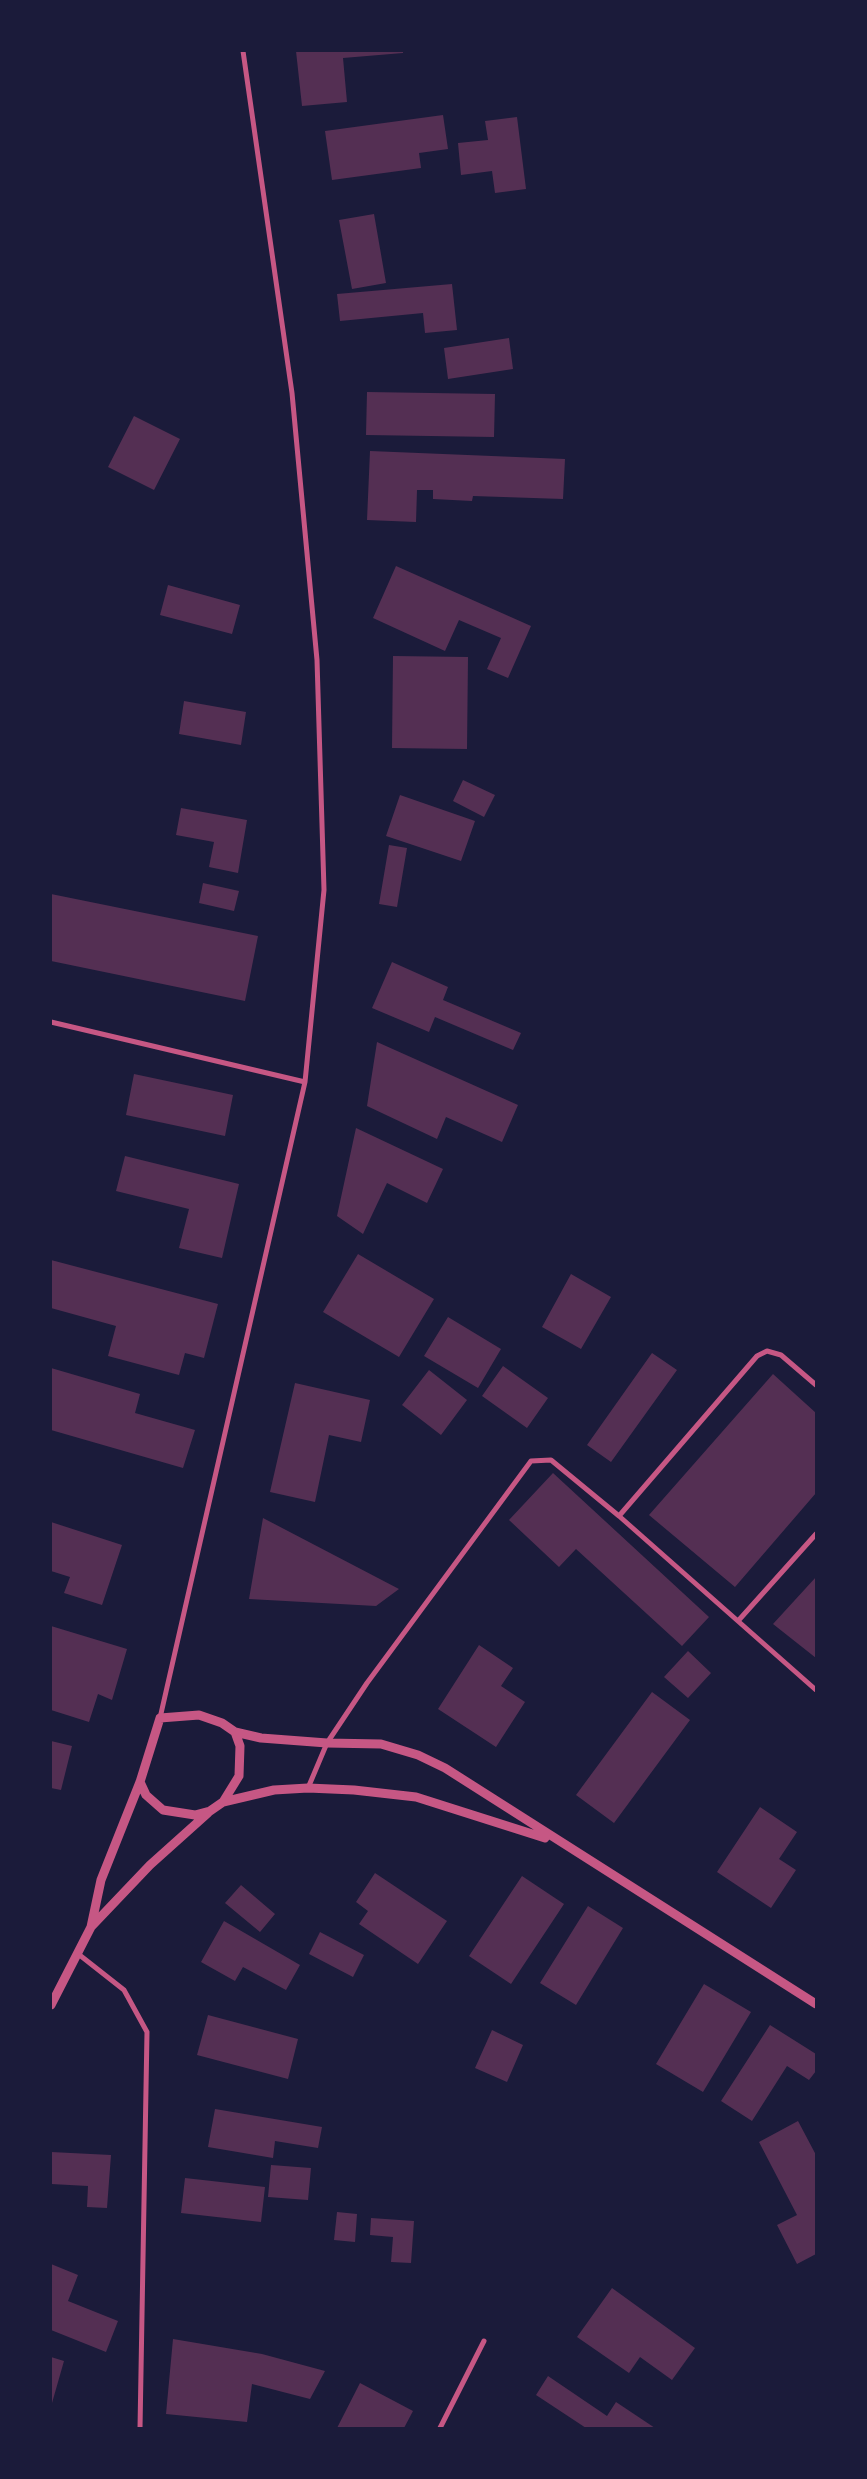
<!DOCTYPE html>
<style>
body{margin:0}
#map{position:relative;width:867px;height:2479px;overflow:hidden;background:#1b1b3a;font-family:Figtree,sans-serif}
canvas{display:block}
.frame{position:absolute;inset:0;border:52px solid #1b1b3a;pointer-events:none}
</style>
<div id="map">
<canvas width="867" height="2479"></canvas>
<div class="frame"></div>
</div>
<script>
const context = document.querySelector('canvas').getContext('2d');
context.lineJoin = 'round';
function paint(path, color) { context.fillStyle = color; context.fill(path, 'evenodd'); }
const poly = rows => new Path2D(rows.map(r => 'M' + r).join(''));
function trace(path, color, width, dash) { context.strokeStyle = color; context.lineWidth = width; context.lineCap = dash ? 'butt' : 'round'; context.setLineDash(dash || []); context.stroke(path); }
paint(poly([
 [296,51,403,51,403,53,343,58,347,102,302,106],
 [443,115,448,149,419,153,421,168,332,180,325,131],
 [517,117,526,189,495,193,492,171,461,175,458,143,488,140,485,121],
 [374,214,386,283,352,289,339,220],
 [452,284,457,330,425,333,423,313,340,321,337,294],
 [509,338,513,369,448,379,444,348],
 [367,392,495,394,494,437,366,435],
 [134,416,180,439,154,490,108,467],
 [370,451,565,459,563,499,473,496,472,501,433,499,433,490,417,490,416,522,367,520],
 [396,566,531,626,508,678,487,669,501,638,459,620,445,651,373,618],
 [168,585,240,605,232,634,160,615],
 [393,656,468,657,467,749,392,748],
 [184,701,246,712,241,745,179,734],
 [463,780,495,795,484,817,453,801],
 [400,795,475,821,461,861,386,836],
 [181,808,247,820,238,873,209,867,214,842,176,835],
 [389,845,407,848,397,907,379,904],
 [203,883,239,891,234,911,199,903],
 [51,894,258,936,245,1001,51,961],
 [392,962,448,987,443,1000,521,1033,513,1050,435,1017,429,1032,372,1008],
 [377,1042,518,1105,502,1142,446,1117,437,1139,367,1106],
 [134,1074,233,1095,225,1136,126,1115],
 [356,1128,443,1169,427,1203,387,1183,363,1234,337,1216],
 [125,1156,239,1184,222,1258,179,1248,189,1209,116,1191],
 [358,1254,434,1299,399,1357,323,1312],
 [51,1260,218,1304,204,1358,185,1353,179,1375,108,1356,116,1326,51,1308],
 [571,1274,611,1297,581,1349,542,1327],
 [448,1317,501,1349,478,1388,424,1356],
 [652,1353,677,1370,611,1462,587,1445],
 [503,1366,548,1398,527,1428,482,1396],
 [51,1368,140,1394,135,1413,195,1430,183,1468,51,1430],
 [429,1370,467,1400,441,1435,402,1405],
 [773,1374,816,1413,816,1493,735,1587,649,1515],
 [295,1383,370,1400,361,1442,329,1435,315,1502,270,1492],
 [553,1473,709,1617,682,1646,576,1549,559,1567,509,1520],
 [263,1518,399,1589,376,1606,249,1599],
 [51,1522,122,1545,102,1605,64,1593,70,1577,51,1571],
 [816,1577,816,1658,773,1624],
 [51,1626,127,1649,112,1700,98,1694,89,1722,51,1710],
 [479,1645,513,1668,501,1686,525,1702,496,1747,438,1709],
 [688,1651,711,1673,688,1698,664,1677],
 [652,1692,690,1720,614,1823,576,1795],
 [51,1741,72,1746,61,1790,51,1788],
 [760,1807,797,1832,779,1859,796,1870,771,1908,717,1872],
 [375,1873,447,1921,418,1964,359,1924,368,1911,356,1902],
 [522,1876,564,1904,511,1984,469,1956],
 [241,1885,275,1914,260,1932,225,1903],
 [588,1906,623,1928,576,2005,540,1983],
 [224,1921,300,1965,286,1990,243,1967,235,1981,201,1962],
 [320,1932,364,1955,353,1977,309,1954],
 [704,1984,751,2012,703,2092,656,2064],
 [208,2015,298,2039,288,2079,197,2055],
 [770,2025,816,2054,816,2071,809,2080,787,2066,752,2121,721,2101],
 [492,2030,523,2045,507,2082,475,2068],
 [215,2109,322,2127,318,2148,275,2141,273,2158,208,2147],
 [798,2121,816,2155,816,2254,797,2264,777,2225,797,2215,759,2142],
 [51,2152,111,2155,107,2208,87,2207,88,2186,51,2184],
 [271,2165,311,2168,308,2200,268,2197],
 [185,2178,265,2187,261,2222,181,2213],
 [337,2212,357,2214,355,2242,334,2240],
 [371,2218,414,2221,411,2263,391,2262,393,2237,370,2235],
 [51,2264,78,2275,68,2301,118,2321,106,2352,51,2330],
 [612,2288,695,2348,672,2380,640,2357,629,2373,577,2337],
 [173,2339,262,2354,325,2371,310,2399,252,2384,247,2422,166,2414],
 [51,2357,64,2361,52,2403,51,2403],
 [548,2376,607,2416,616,2402,655,2428,586,2428,536,2395],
 [360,2383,413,2411,404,2428,337,2428]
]), '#542f53');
trace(poly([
 [51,1022,305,1082],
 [619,1516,757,1356,767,1351,781,1355,816,1385],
 [738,1621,816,1534],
 [160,1718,305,1082,324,890,317,660,292,393,243,51],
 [308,1788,327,1743,367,1683,531,1461,551,1460,619,1516,816,1690],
 [77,1953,124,1990,147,2032,140,2428],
 [440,2428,484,2341]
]), '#c65784', 5);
trace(poly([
 [235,1732,261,1738,327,1743,381,1744,418,1755,445,1768,816,2004],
 [223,1802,274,1790,308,1788,354,1790,416,1797,545,1838],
 [91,1927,101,1880,140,1782,160,1718,199,1715,222,1723,235,1732,240,1746,239,1776,223,1802,210,1811,195,1815,163,1810,146,1795,140,1782],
 [51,2005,91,1927,150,1865,208,1813]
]), '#c65784', 9);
</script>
